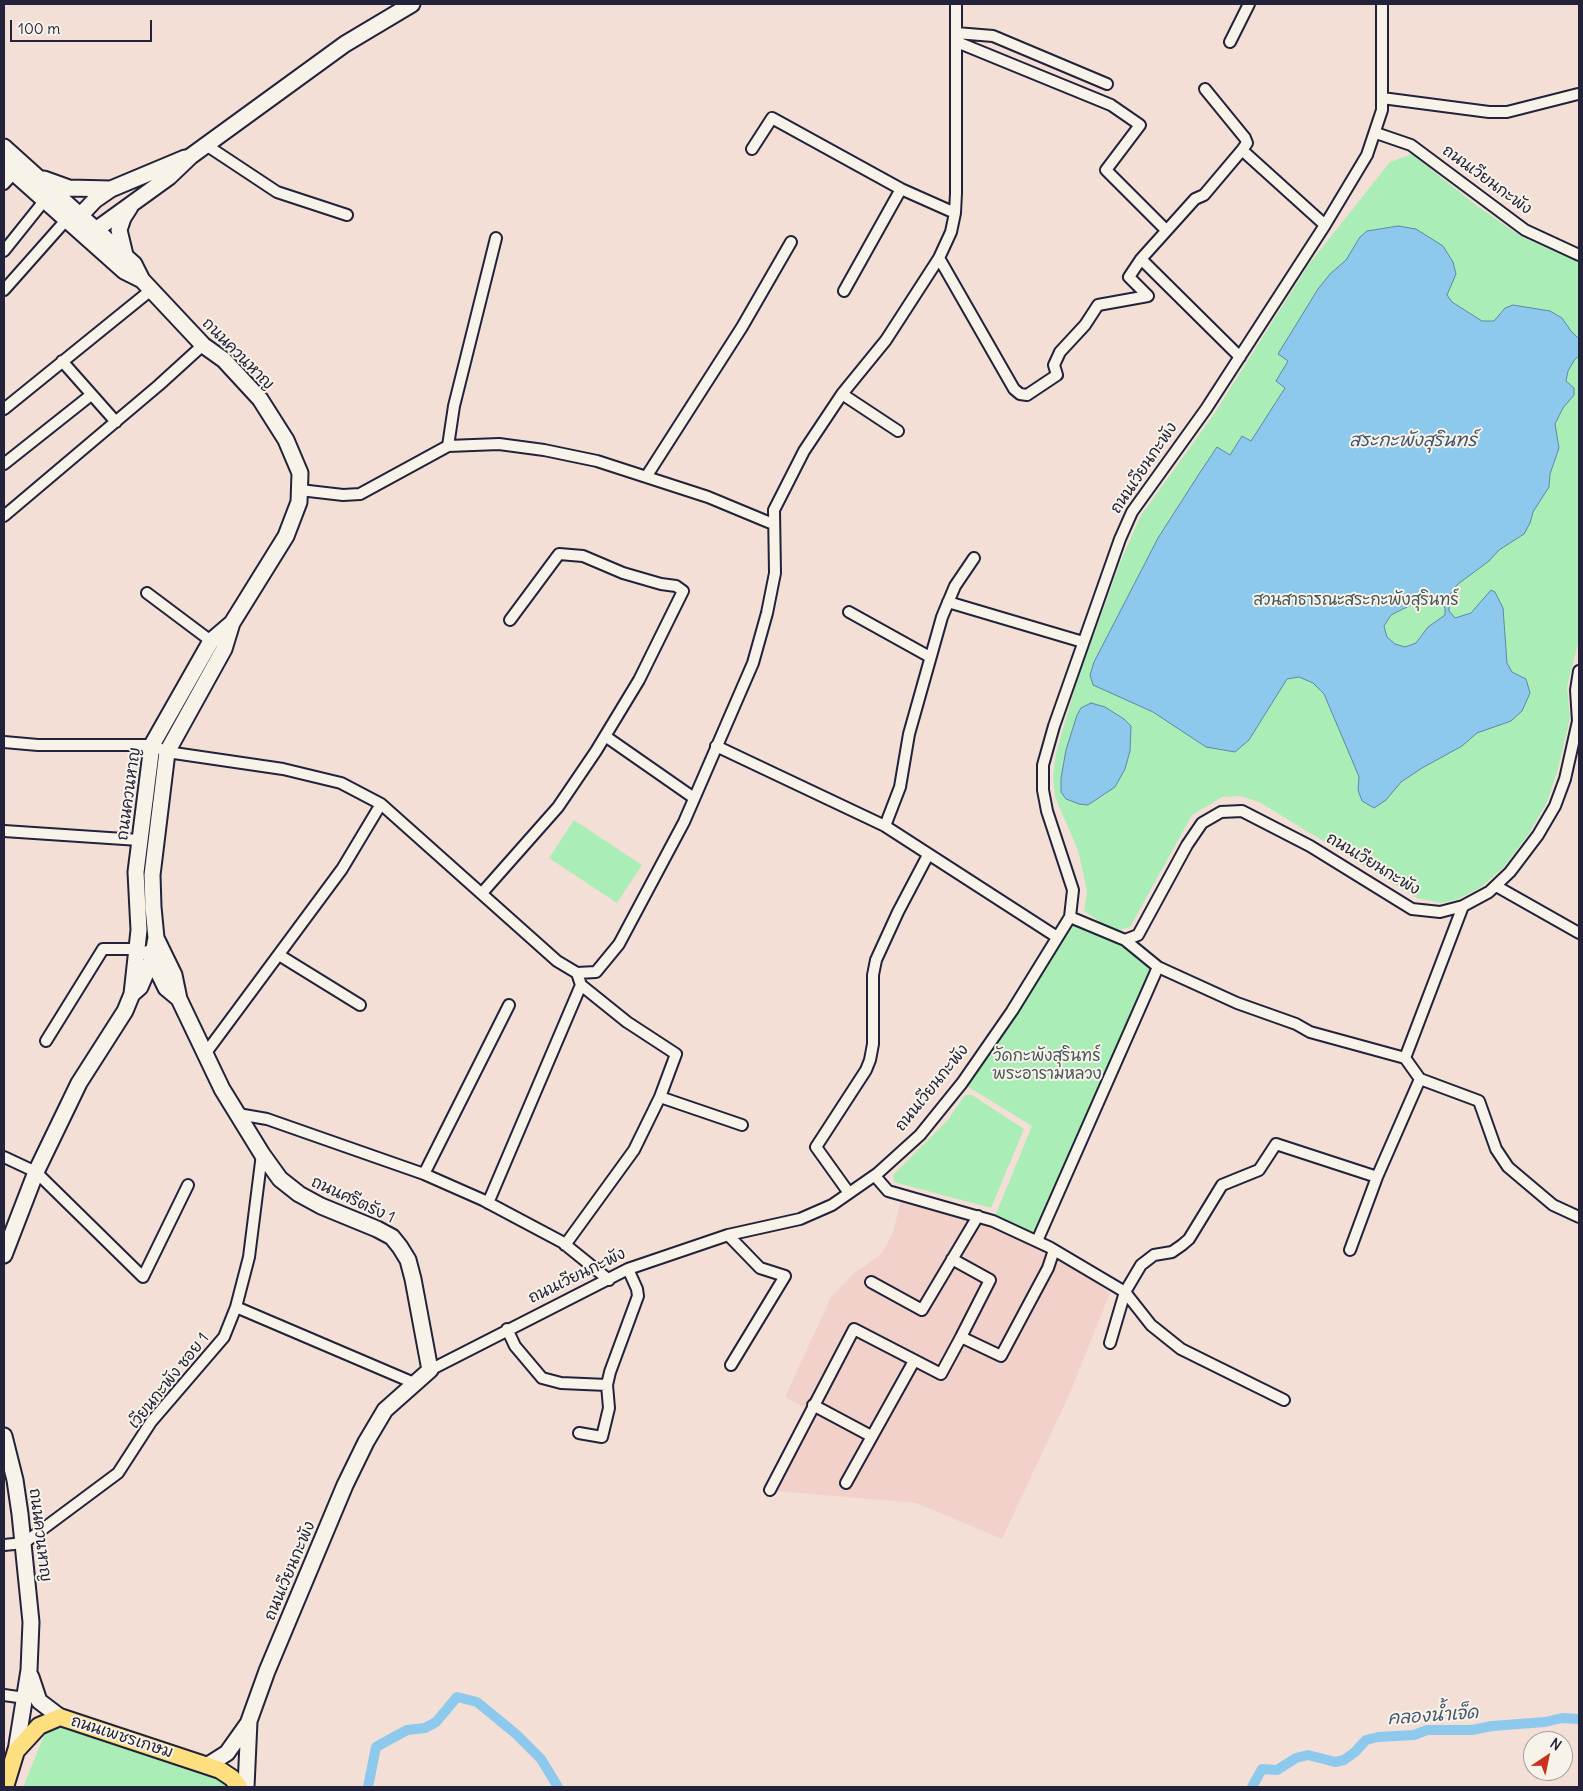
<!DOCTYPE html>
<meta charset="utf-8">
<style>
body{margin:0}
#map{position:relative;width:1583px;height:1791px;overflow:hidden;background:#f4dfd7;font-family:Delius,sans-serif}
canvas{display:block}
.frame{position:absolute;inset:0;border:5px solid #22223b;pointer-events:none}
.north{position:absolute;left:1523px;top:1731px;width:50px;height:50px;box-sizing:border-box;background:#f7f3e8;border:1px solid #a29fa3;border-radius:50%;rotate:34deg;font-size:14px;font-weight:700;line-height:20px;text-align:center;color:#22223b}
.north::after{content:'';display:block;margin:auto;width:18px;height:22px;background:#c8321e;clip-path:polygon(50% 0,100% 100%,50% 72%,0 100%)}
.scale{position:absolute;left:10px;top:20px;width:142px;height:22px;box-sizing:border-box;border:2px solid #22223b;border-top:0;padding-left:6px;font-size:15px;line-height:18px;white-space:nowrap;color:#22223b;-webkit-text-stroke:4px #f7f3e8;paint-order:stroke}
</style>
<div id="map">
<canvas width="1583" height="1791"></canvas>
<div class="frame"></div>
<div class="north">N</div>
<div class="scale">100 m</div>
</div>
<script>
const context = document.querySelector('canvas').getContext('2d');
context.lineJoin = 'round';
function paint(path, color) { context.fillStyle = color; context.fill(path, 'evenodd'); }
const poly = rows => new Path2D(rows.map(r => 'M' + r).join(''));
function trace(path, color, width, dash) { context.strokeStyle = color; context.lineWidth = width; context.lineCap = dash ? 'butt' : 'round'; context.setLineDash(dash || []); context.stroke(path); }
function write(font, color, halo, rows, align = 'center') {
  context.font = font + ' Delius,"Playpen Sans Thai",sans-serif'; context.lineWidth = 4; context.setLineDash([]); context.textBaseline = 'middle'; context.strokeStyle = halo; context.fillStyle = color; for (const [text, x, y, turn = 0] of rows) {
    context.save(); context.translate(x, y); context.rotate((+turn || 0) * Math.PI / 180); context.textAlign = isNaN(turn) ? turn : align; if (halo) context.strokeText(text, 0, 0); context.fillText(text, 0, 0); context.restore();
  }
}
paint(poly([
 [901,1200,992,1224,1056,1256,1085,1274,1110,1293,1070,1393,1002,1539,916,1503,763,1490,804,1408,785,1397,831,1297,852,1275,882,1253,893,1232]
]), '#f2d1cb');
paint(poly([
 [1412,154,1476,205,1522,237,1579,262,1579,639,1567,687,1570,718,1558,769,1547,802,1530,832,1504,867,1481,887,1458,899,1441,903,1417,898,1259,802,1240,796,1222,797,1192,815,1130,927,1120,930,1108,927,1084,911,1087,891,1078,850,1055,797,1053,776,1056,753,1077,681,1120,563,1140,517,1214,414,1309,264,1390,162],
 [574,820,642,865,617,903,549,858],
 [1070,917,1125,940,1158,967,1037,1241,993,1221,1032,1126,962,1083],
 [965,1095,972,1095,1024,1129,991,1208,894,1182,893,1175,947,1121],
 [61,1723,218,1778,229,1787,23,1787,46,1731]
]), '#abedb7');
const water = poly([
 [1398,226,1416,229,1443,246,1453,262,1456,274,1447,295,1452,302,1482,321,1494,321,1505,308,1513,305,1550,311,1562,318,1571,331,1579,339,1579,356,1575,359,1568,371,1566,381,1574,388,1574,395,1563,408,1555,424,1559,448,1550,474,1549,487,1533,512,1530,523,1524,534,1499,550,1489,561,1458,584,1449,596,1449,611,1455,618,1471,613,1491,590,1495,592,1503,608,1507,663,1512,672,1526,679,1530,693,1522,711,1511,721,1477,733,1462,746,1422,768,1401,782,1386,800,1374,808,1362,801,1358,790,1359,777,1352,760,1324,694,1313,683,1299,677,1287,679,1249,740,1235,752,1206,747,1153,712,1093,685,1090,675,1094,662,1158,538,1199,474,1217,447,1230,455,1242,436,1251,441,1285,388,1276,381,1288,361,1278,354,1318,289,1330,274,1346,260,1360,237,1367,231,1398,226],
 [1433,599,1441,603,1445,608,1445,615,1428,627,1416,643,1405,647,1395,644,1387,637,1384,626,1391,615,1417,602,1433,599],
 [1091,703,1105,707,1124,719,1131,726,1130,751,1125,769,1115,787,1088,805,1079,804,1066,799,1061,792,1061,778,1066,750,1077,715,1081,708,1091,703]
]);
paint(water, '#8dc8ed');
trace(water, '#6286a6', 1);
trace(poly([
 [368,1787,376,1747,407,1730,425,1728,436,1722,457,1697,477,1702,516,1734,541,1759,558,1787],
 [1252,1787,1262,1769,1277,1770,1296,1758,1308,1755,1335,1762,1344,1760,1355,1752,1366,1740,1378,1737,1414,1735,1427,1730,1472,1730,1492,1726,1545,1722,1562,1718,1579,1719]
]), '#8dc8ed', 10);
const street = poly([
 [956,33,993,36,1107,84],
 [957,42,1111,105,1140,125,1106,170,1166,230],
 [1230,42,1249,4],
 [1205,89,1245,138,1247,143,1242,150],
 [1382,98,1489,112,1507,112,1578,94],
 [1376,133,1411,145,1525,230,1579,255],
 [206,145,277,192,347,215],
 [752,149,772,118,901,189,955,213],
 [4,184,13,174],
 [4,251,44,201],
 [939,258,1014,389,1020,394,1027,395,1057,375,1054,365,1060,352,1085,325,1098,305,1148,296,1129,277,1141,259],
 [4,290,67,219],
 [844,291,901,189],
 [1240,357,1141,259,1195,199,1204,195,1242,150,1325,225],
 [62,361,116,422],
 [842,394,898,431],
 [4,409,151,290],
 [448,446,454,406,496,238],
 [4,464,91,395],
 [646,477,742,327,791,242],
 [300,490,343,495,360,494,448,446,499,444,544,450,597,461,708,497,773,524],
 [4,516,159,385,203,345],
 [147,593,211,641],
 [948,602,1083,642],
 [849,612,930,657],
 [605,736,694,798],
 [4,742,38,745,152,745,167,752,283,769,341,783,381,804,557,961,577,973,596,972,619,944,684,822,753,663,767,613,775,573,774,510,804,451,842,394,886,340,939,258,951,232,955,213,956,193,956,4],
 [716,746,885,826,1057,937],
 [885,826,900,787,909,734,942,617,955,586,974,558],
 [4,831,139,840],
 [1496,886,1579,933],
 [482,893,558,807,596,751,639,680,683,591,676,586,661,584,623,573,583,556,559,554,510,620],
 [1463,906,1405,1058,1420,1079,1479,1101,1496,1149,1508,1167,1553,1205,1579,1217],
 [1070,917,1125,940,1138,935,1187,845,1202,823,1221,812,1242,811,1310,846,1412,909,1440,912,1463,906,1489,892,1510,872,1538,835,1555,806,1565,779,1578,721,1576,690,1579,671],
 [1125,940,1158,967,1237,1003,1296,1024,1310,1032,1405,1058],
 [279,955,360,1005],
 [46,1041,103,949,136,949],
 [205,1054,342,869,381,804],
 [660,1097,742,1125],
 [238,1114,267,1119,424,1174,483,1200,562,1242,609,1280],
 [4,1157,36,1172,143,1277,188,1185],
 [424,1174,509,1005],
 [875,1176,888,1191,993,1221,1049,1247,1125,1292,1151,1325,1181,1349,1284,1400],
 [1377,1177,1420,1079],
 [849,1193,816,1147,866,1070,870,1060,873,1044,873,975,876,960,898,912,928,855],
 [488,1203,581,985],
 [728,1235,760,1268,785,1276,731,1365],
 [1037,1241,1158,967],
 [565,1245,634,1150,660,1097,676,1054,627,1022,581,985,577,973],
 [952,1259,990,1280,961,1337],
 [871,1282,922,1310,978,1216],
 [236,1307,414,1383],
 [507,1329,515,1346,542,1378,561,1383,607,1385],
 [1110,1343,1125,1292,1141,1265,1154,1255,1172,1252,1182,1245,1189,1239,1222,1185,1259,1170,1276,1144,1377,1177,1350,1250],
 [430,1370,628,1269,728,1235,800,1219,832,1205,878,1173,920,1135,962,1083,1012,1011,1070,917,1073,890,1047,811,1043,790,1043,765,1054,726,1120,539,1132,512,1206,409,1325,225,1367,155,1382,110,1382,4],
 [813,1405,871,1436],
 [579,1433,602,1437,609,1408,607,1385,610,1372,638,1296,637,1289,628,1269],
 [846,1483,914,1361],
 [770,1490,854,1329,941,1374,961,1337,1001,1356,1048,1268,1054,1250],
 [4,1545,24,1543,118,1473,151,1422,224,1337,236,1307,249,1257,262,1154],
 [4,1695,25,1698]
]);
const secondary = poly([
 [4,147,134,264,142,280,203,345,224,360,260,399,286,440,300,473,299,502,286,536,232,623,224,649,167,752,152,875,153,907,156,938,152,959,140,987,132,994],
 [4,164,124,271,142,280],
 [44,179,69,188,111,189],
 [74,222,95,200,111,189,185,158],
 [86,237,169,177,191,156,345,44,412,4],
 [125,255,119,230,123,218,130,207],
 [156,938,174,975,179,999,222,1089,262,1154,280,1179,299,1194,321,1206,377,1229,392,1237,400,1247,408,1260,413,1279,430,1370,385,1410,366,1442,345,1485,267,1671,249,1721,246,1787],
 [149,953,166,988,178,998],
 [4,1255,36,1172,79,1083,125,1011,132,994,139,930,136,872,152,745,211,641,232,623],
 [4,1436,15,1480,20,1514,31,1622,29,1670,16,1751],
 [31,1677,39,1701,60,1717],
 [208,1765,227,1753,249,1722]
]);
const primary = poly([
 [5,1787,16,1751,39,1726,60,1717,220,1770,232,1778,239,1787]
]);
trace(street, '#22223b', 14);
trace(secondary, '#22223b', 19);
trace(primary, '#22223b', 20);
trace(street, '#f7f3e8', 10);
trace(secondary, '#f7f3e8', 15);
trace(primary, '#fddf80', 16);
write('16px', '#22223b', '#f7f3e8', [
 ["ถนนเวียนกะพัง",1487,180,36],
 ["ถนนควนหาญ",238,354,45],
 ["ถนนเวียนกะพัง",1144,468,-56],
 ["ถนนควนหาญ",129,794,-82],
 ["ถนนเวียนกะพัง",1373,864,31],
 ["ถนนเวียนกะพัง",932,1088,-51],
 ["ถนนศรีตรัง 1",353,1200,25],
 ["ถนนเวียนกะพัง",577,1276,-26],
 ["เวียนกะพัง ซอย 1",169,1381,-51],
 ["ถนนควนหาญ",40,1535,83],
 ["ถนนเวียนกะพัง",290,1571,-67],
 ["ถนนเพชรเกษม",122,1737,18]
]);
write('16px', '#44555a', '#f7f3e8', [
 ["สวนสาธารณะสระกะพังสุรินทร์",1356,600],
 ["วัดกะพังสุรินทร์",1047,1056],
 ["พระอารามหลวง",1047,1074]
]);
write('italic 18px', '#425470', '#f7f3e8', [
 ["สระกะพังสุรินทร์",1413,441],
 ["คลองน้ำเจ็ด",1433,1716,-4]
]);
</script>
